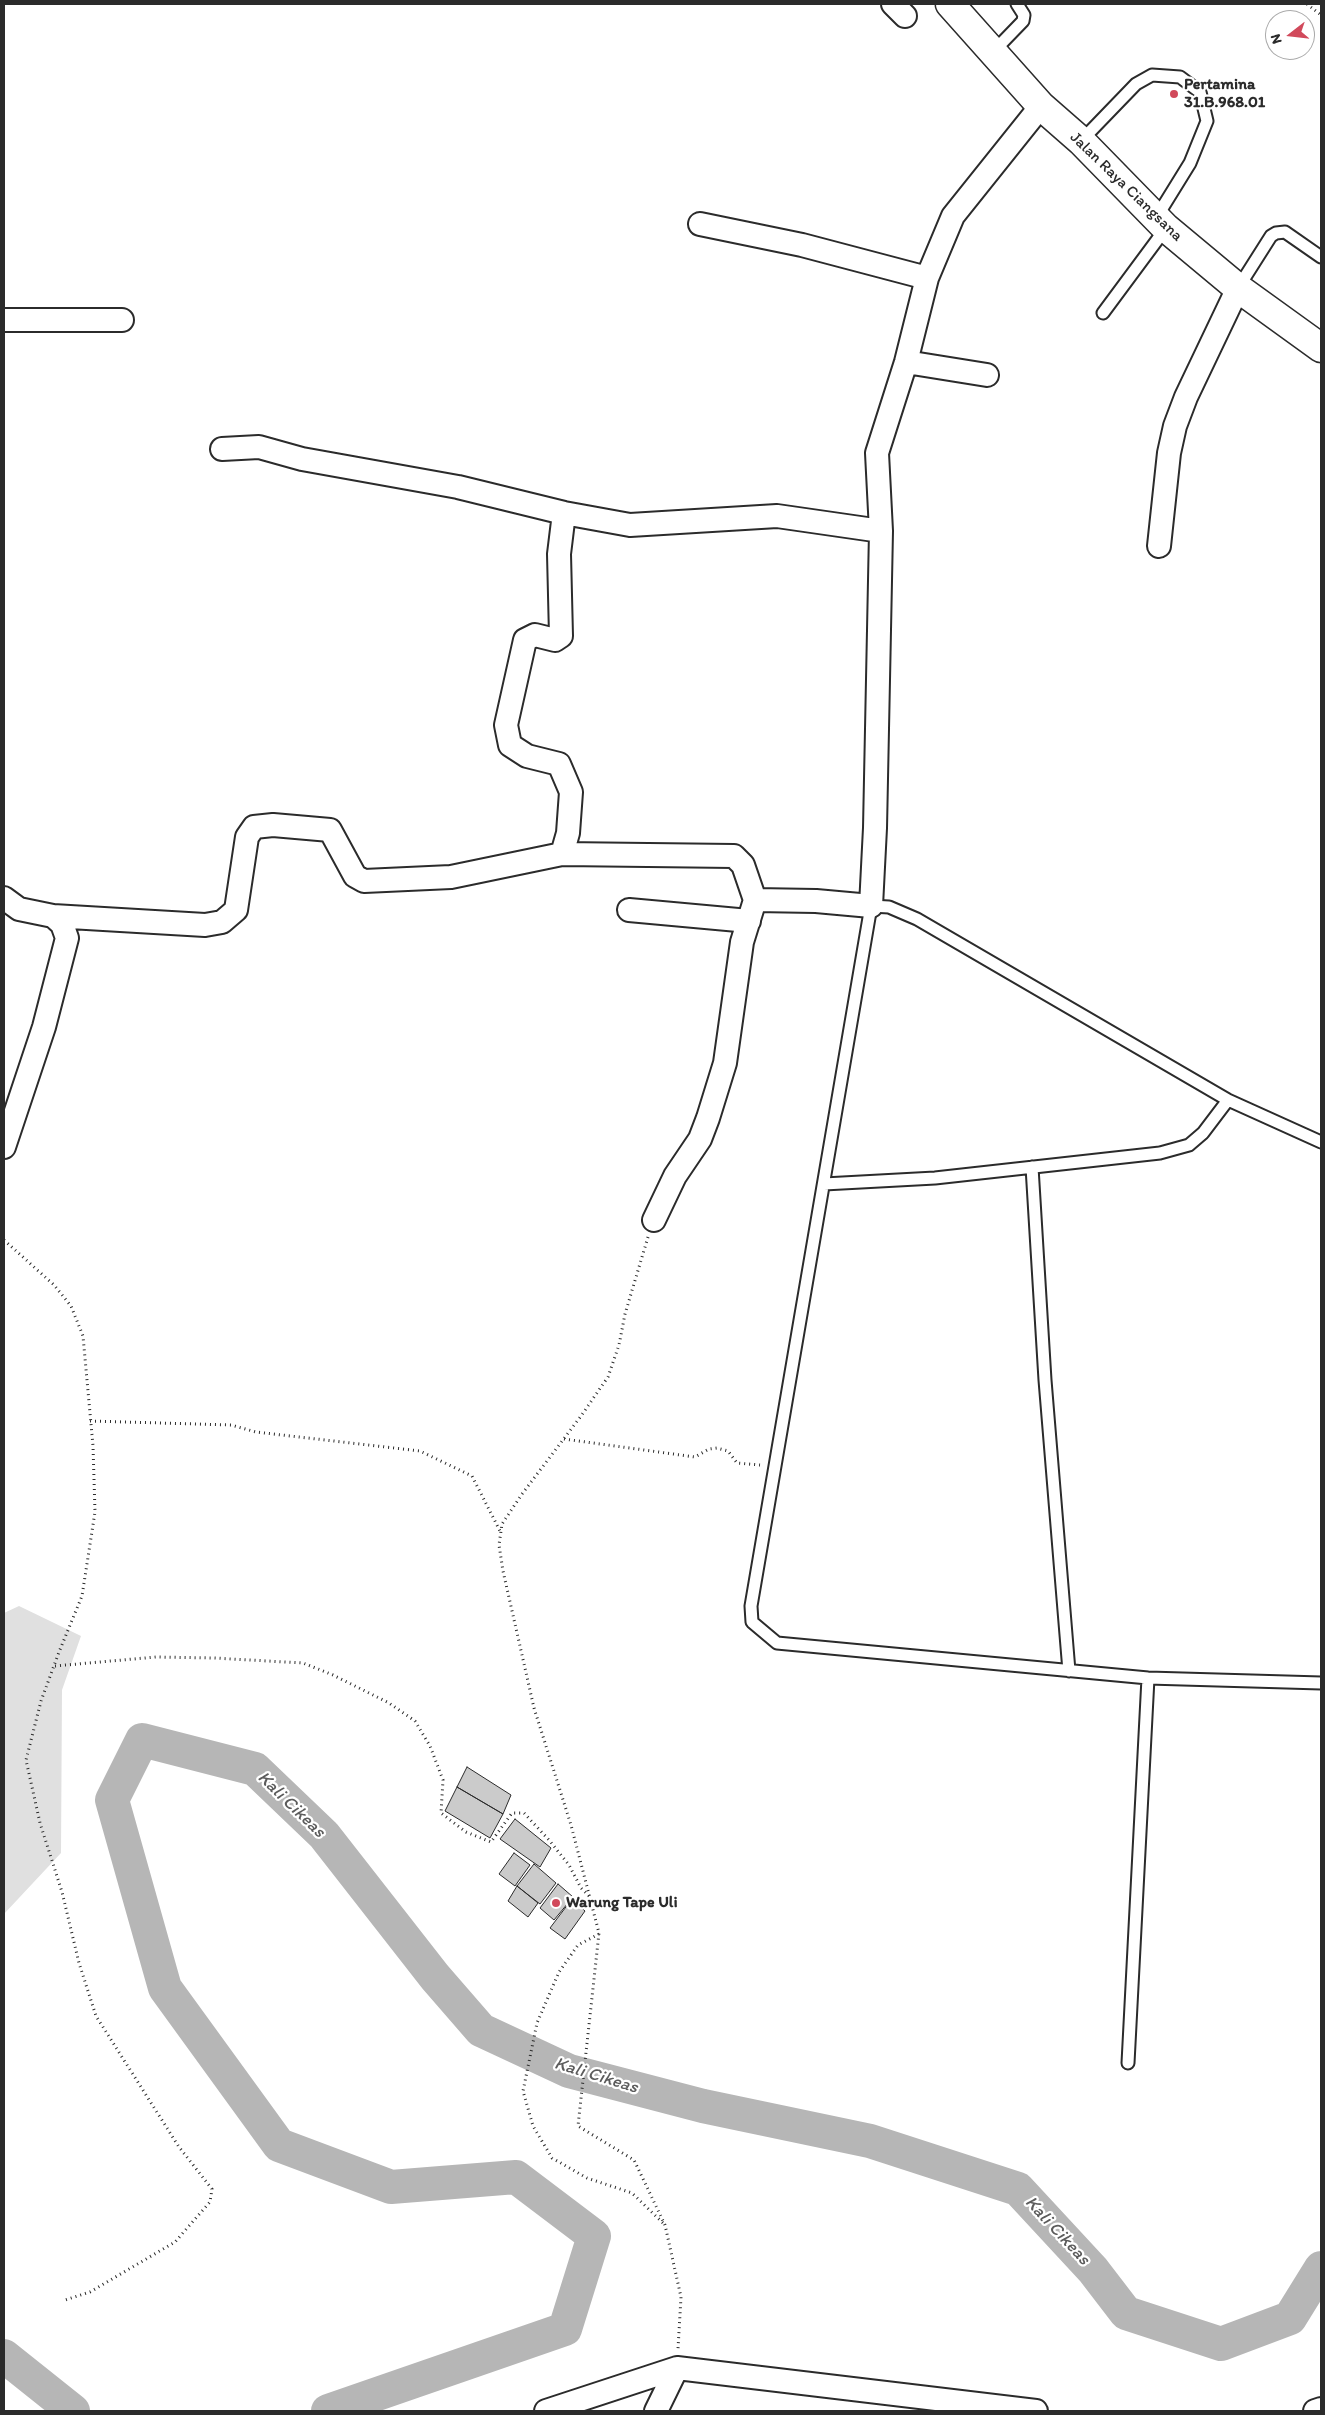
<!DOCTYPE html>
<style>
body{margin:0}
#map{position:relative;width:1325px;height:2415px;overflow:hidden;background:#fff;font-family:Itim,sans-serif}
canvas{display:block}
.frame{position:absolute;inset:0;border:5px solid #2b2b2b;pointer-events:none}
.north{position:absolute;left:1265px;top:10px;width:50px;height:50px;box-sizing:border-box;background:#fff;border:1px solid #aaa;border-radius:50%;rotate:254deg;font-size:14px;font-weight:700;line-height:20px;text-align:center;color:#2b2b2b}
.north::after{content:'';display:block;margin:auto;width:18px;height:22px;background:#d1495b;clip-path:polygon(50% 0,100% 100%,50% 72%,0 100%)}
</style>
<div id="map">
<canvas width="1325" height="2415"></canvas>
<div class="frame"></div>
<div class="north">N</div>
</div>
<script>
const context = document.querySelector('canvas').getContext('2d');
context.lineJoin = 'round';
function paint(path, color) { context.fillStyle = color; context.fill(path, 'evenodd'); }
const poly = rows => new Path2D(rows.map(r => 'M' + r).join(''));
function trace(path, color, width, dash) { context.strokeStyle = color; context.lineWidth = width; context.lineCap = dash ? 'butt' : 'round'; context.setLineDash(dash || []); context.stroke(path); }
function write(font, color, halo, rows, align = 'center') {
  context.font = font + ' Itim,sans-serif'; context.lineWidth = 4.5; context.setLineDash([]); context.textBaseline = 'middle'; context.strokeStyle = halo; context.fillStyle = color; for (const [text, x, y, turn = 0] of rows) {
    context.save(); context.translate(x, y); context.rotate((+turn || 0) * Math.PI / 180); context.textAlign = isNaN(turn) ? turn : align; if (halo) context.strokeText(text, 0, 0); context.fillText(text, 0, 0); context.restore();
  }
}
paint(poly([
 [19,1606,81,1636,62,1690,61,1853,4,1914,4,1613]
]), '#e0e0e0');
trace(poly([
 [4,2356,73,2411],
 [328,2411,565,2329,594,2236,516,2177,391,2187,279,2145,165,1988,112,1800,142,1740,255,1769,324,1835,435,1977,481,2030,569,2071,703,2106,870,2141,1018,2189,1093,2270,1126,2313,1221,2344,1290,2318,1321,2268]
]), '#b6b6b6', 34);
const building = poly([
 [467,1767,511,1795,503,1814,457,1787,467,1767],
 [457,1787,503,1814,490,1838,445,1811,457,1787],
 [515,1819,551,1848,540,1867,500,1839,515,1819],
 [514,1853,530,1865,515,1886,499,1874,514,1853],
 [534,1864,556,1883,540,1904,517,1886,534,1864],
 [558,1884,573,1897,554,1920,540,1908,558,1884],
 [517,1886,538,1903,528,1917,508,1901,517,1886],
 [572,1899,585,1911,565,1939,550,1928,572,1899]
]);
paint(building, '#cbcbcb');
trace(building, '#2b2b2b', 1);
const lane = poly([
 [993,52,1023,21,1024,15,1017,4],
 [1081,141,1136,84,1152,75,1180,77,1200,92,1207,121,1190,163,1156,218],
 [1238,288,1271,236,1276,233,1285,232,1321,257],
 [1103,313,1166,228],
 [1321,1142,1228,1100,917,919,889,907,871,906,751,1606,752,1622,777,1643,1148,1678,1321,1683],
 [1032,1167,1045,1380,1069,1671],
 [824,1184,935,1178,1160,1153,1189,1145,1203,1133,1228,1100],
 [1128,2063,1148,1678]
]);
const street = poly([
 [893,4,905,16],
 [700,224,802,245,927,278],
 [4,320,122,320],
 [906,362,987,375],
 [222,449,259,447,302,459,458,487,564,513,630,525,777,516,881,531],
 [1159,546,1169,453,1175,426,1186,397,1238,288],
 [562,854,568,833,571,792,559,764,527,756,510,745,506,725,525,640,535,635,555,640,561,636,559,554,564,513],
 [4,898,19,909,53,916,62,924,67,938,44,1027,4,1147],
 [629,910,749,921],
 [53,916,205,925,222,922,236,910,247,837,254,827,273,825,330,830,355,876,364,881,451,877,562,854,734,856,743,865,755,900,816,901,871,906,875,828,881,531,877,453,906,362,927,278,953,216,1041,106],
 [654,1220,675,1176,700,1139,708,1118,725,1063,742,942,755,900],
 [546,2411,677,2368,1036,2411],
 [656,2411,677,2368],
 [1315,2411,1321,2409]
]);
const secondary = poly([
 [950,4,1041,106,1081,141,1166,228,1238,288,1321,348]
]);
trace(lane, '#2b2b2b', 15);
trace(street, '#2b2b2b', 26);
trace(secondary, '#2b2b2b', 31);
trace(poly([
 [1307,4,1321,15],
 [648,1237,625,1314,619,1345,608,1377,581,1416,522,1494,502,1524,499,1545,503,1571,534,1708,571,1825,599,1933,578,2126,634,2160,665,2225,681,2297,678,2349],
 [4,1240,54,1285,71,1306,83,1336,93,1446,95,1512,82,1596,59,1652,41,1701,26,1760,40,1823,62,1892,79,1963,96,2016,179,2147,212,2189,210,2202,175,2242,90,2292,65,2300],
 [90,1421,231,1425,256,1432,420,1451,472,1476,501,1533],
 [564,1439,695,1457,709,1449,717,1448,728,1451,737,1463,760,1465],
 [55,1666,156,1657,214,1658,303,1663,333,1675,389,1703,415,1721,430,1746,443,1780,441,1813,466,1832,491,1842,512,1813,524,1813,549,1840,569,1865,581,1888,590,1897],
 [599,1934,578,1945,559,1972,537,2023,523,2091,533,2126,552,2158,587,2178,632,2193,663,2223]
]), '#2b2b2b', 3, [1, 4]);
trace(lane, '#fff', 11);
trace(street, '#fff', 22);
trace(secondary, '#fff', 28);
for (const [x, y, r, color] of [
 [1174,94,5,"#d1495b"],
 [556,1903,5,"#d1495b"]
]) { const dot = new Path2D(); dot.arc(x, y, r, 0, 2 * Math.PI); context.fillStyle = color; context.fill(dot); trace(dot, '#fff', 2); }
write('bold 16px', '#2b2b2b', '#fff', [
 ["Pertamina",1184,85],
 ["31.B.968.01",1184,103],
 ["Warung Tape Uli",566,1903]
], 'left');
write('16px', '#2b2b2b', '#fff', [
 ["Jalan Raya Ciangsana",1126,187,44]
]);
write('italic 18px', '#5c5c5c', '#fff', [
 ["Kali Cikeas",291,1805,44],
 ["Kali Cikeas",596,2076,17],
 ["Kali Cikeas",1057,2231,47]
]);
</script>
